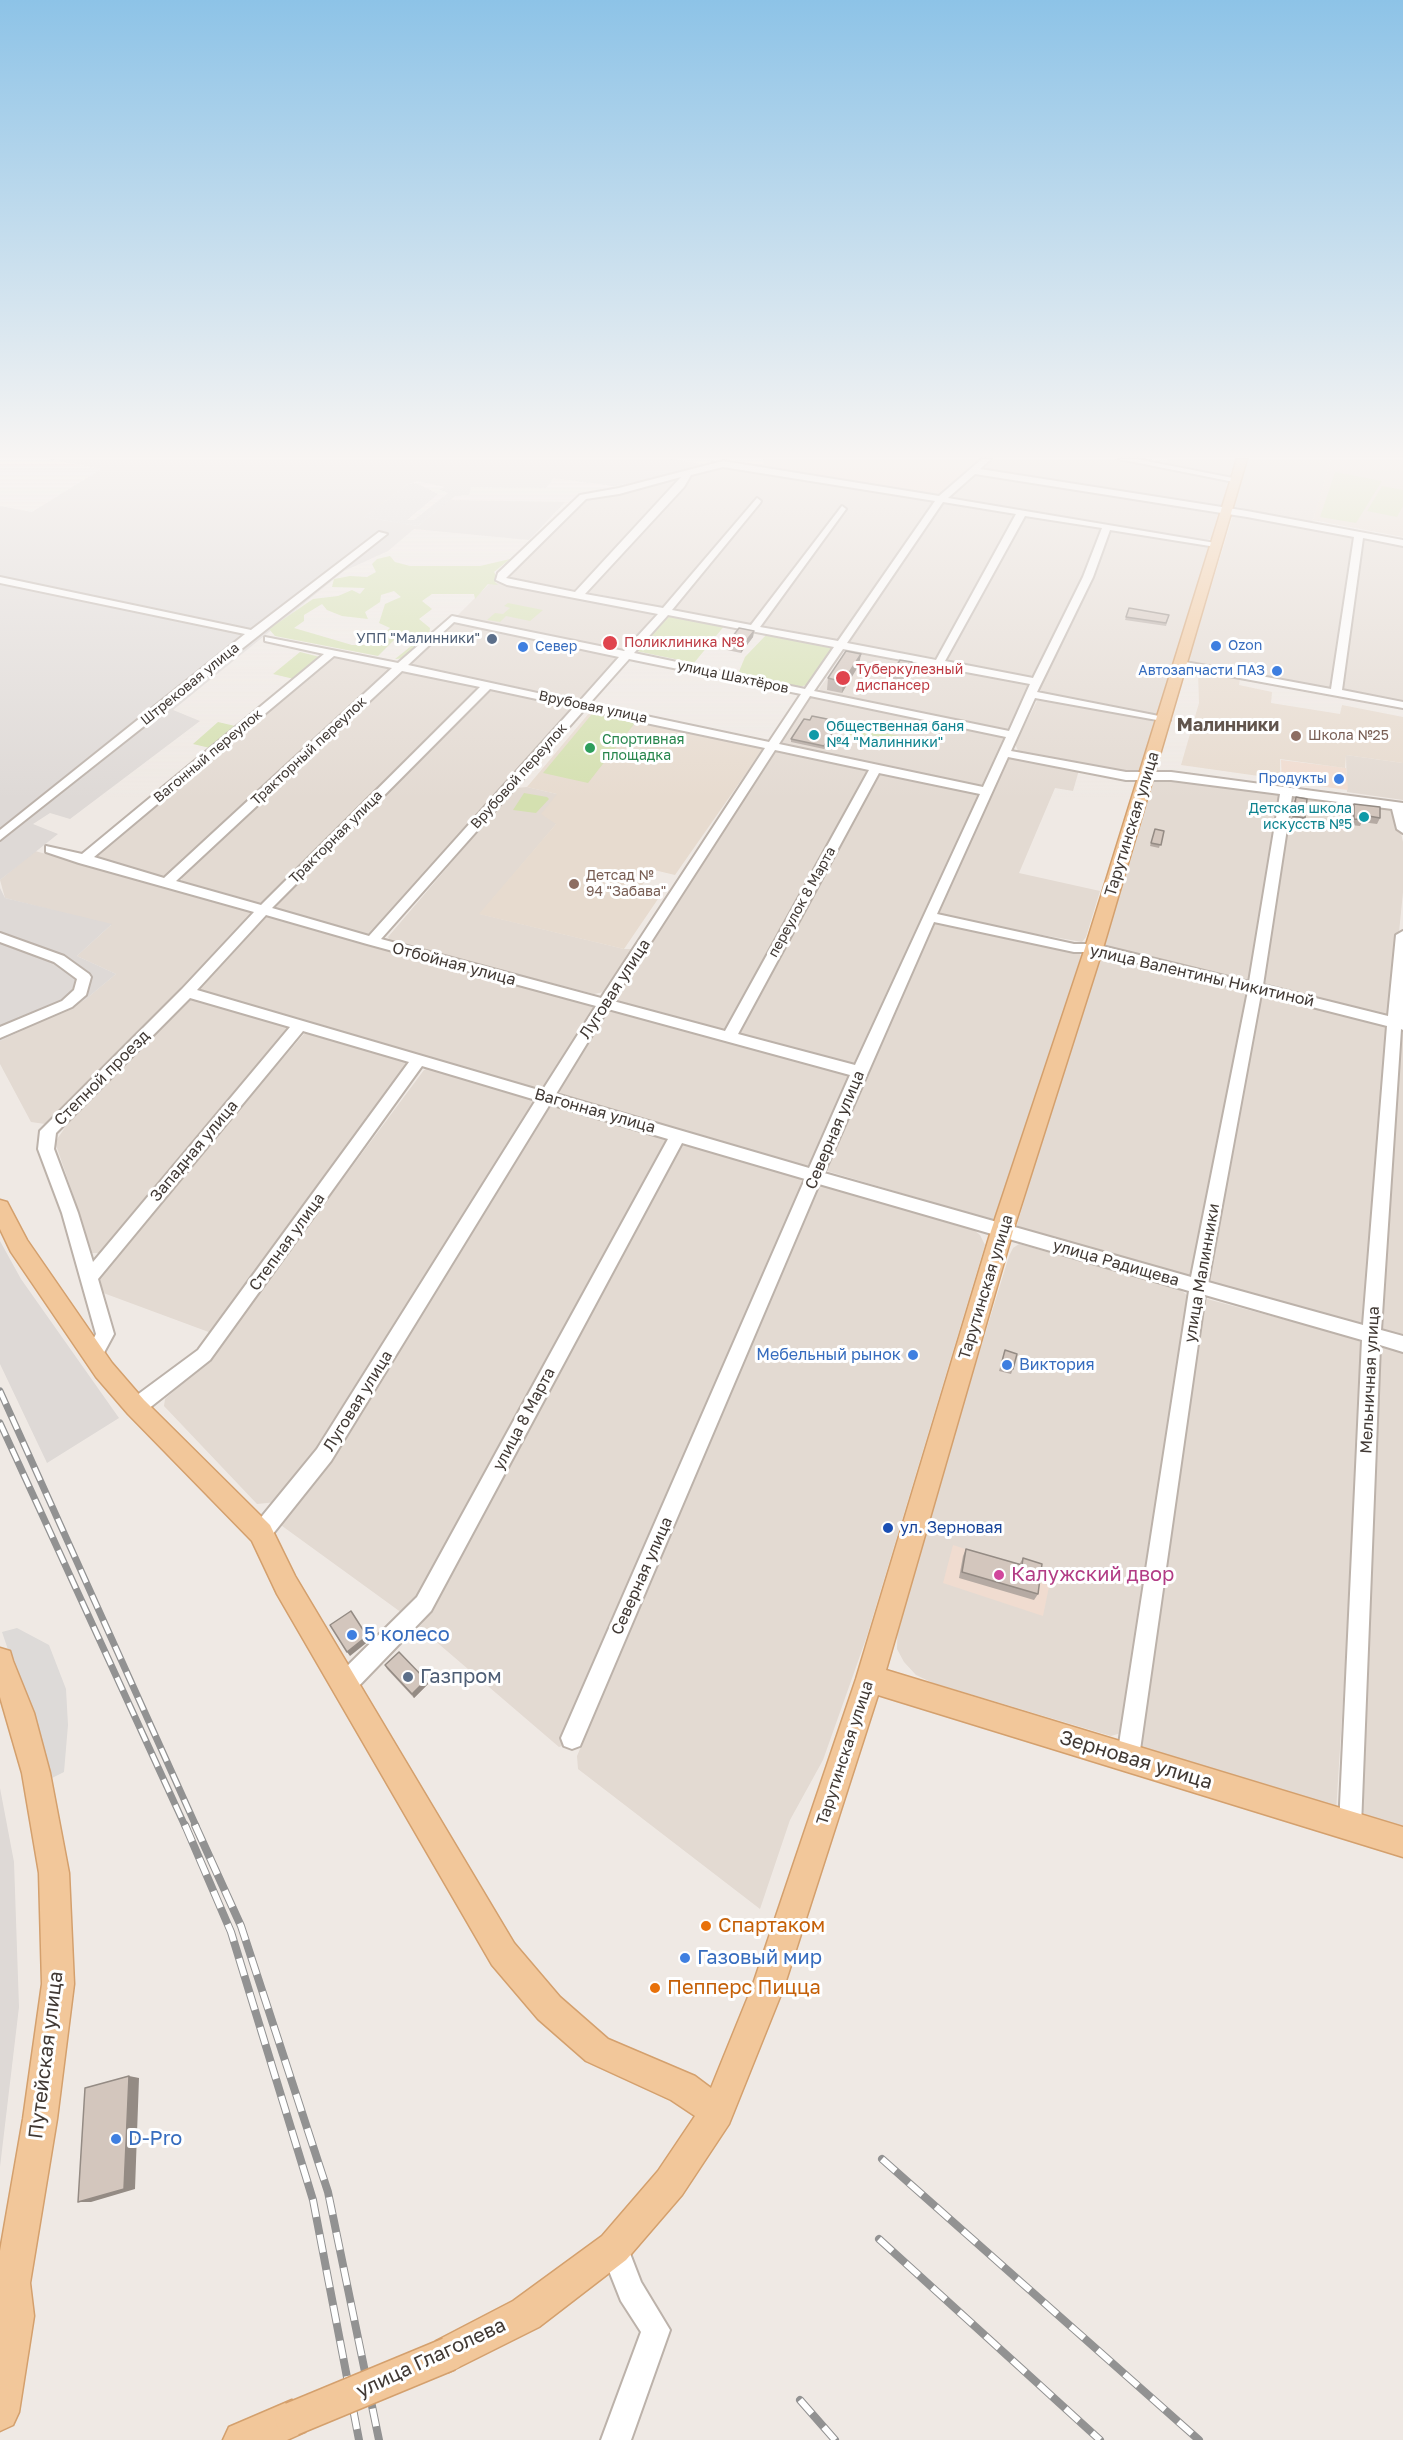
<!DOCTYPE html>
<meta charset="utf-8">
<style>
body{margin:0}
canvas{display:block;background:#efe9e4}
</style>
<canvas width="1403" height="2440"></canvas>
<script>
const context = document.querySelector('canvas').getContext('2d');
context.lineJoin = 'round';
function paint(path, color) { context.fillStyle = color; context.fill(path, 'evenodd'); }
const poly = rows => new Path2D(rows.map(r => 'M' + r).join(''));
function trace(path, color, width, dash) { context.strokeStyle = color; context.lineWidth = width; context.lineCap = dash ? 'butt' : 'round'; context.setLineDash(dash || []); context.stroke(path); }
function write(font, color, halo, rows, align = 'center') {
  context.font = font + ' "Golos Text",sans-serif'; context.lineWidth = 6; context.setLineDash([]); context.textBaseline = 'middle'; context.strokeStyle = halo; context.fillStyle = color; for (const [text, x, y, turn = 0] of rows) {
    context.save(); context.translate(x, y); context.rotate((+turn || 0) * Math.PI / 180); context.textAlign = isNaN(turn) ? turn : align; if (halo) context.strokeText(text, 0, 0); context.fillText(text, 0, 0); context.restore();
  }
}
paint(poly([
 [992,459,1115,459,1228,479,1222,507,1220,508,980,470],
 [1168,459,1236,459,1230,475,1222,476,1164,466],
 [1248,459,1331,459,1312,523,1233,506],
 [723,466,937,500,838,641,508,577,522,558,587,499],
 [976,472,1219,510,1211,539,1204,540,951,499,949,497],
 [944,501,1018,514,937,658,851,644,848,641],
 [1025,515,1108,529,1035,677,947,663,945,661],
 [1233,515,1356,536,1331,690,1194,665,1189,659],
 [1113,529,1207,544,1210,546,1159,713,1150,714,1047,694,1037,688],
 [1364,537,1403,545,1403,702,1339,688,1360,538],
 [491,582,657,612,656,615,625,650,618,651,458,619,457,616],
 [459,623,614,656,616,660,582,700,575,702,409,666,451,625],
 [848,650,1024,682,1029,686,1011,729,1005,730,822,692,819,689],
 [338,656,390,667,393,670,170,875,164,877,96,859,95,855,331,658],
 [411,671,479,688,266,902,258,903,181,882,182,876,402,672],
 [494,690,573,707,573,710,372,936,276,908,277,903,488,691],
 [815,697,1003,735,1007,739,986,786,980,788,785,745,781,743,810,698],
 [1042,700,1149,720,1156,723,1142,768,1138,773,1131,773,1019,753,1015,744,1037,701],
 [780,750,869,772,728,1030,722,1032,614,1003,613,999,775,751],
 [1346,755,1403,763,1403,800,1347,792],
 [1013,758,1079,770,1073,791,1055,788,1019,873,1100,891,1086,937,1082,942,940,917,937,913,1005,760],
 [884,772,975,792,979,795,859,1064,853,1066,740,1036,738,1031,878,773],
 [1159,779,1283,794,1251,982,1112,949,1104,944,1102,939,1150,781],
 [527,787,557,794,557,823,480,914,624,949,632,949,604,992,594,994,390,941,388,937,515,788],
 [1289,795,1390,808,1396,811,1403,842,1403,892,1391,1013,1388,1016,1383,1017,1261,984],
 [35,851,259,912,45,1124,31,1122,0,1064,0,1041,86,999,116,974,77,956,111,925,5,898,0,880],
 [272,915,592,1004,595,1010,547,1087,540,1090,200,991,199,986,265,917],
 [940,921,1078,950,1081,956,998,1215,992,1220,827,1171,824,1163,933,923],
 [1100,958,1115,958,1248,991,1193,1279,1023,1232,1017,1225,1094,963],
 [1262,993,1383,1023,1389,1028,1362,1326,1208,1283,1206,1278,1256,995],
 [192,997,297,1027,101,1253,89,1253,84,1227,55,1142,71,1119,184,1000],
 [615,1009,851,1073,815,1162,807,1166,561,1095,559,1089,606,1012],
 [1403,1028,1403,1338,1379,1328,1399,1030],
 [312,1032,411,1061,214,1334,98,1291,95,1282,102,1268,304,1034],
 [430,1067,536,1099,538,1104,318,1452,277,1502,257,1504,164,1406,165,1399,209,1359,424,1070],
 [553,1104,664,1136,669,1141,427,1586,402,1613,278,1523,546,1107],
 [686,1143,802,1177,808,1184,569,1744,559,1747,419,1627,430,1614,677,1146],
 [829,1184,968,1225,980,1235,985,1245,867,1636,823,1760,790,1820,760,1909,578,1769,577,1756,817,1187],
 [1019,1244,1181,1290,1190,1298,1121,1733,1111,1736,933,1683,916,1675,904,1662,897,1649,898,1618,1009,1256,1013,1248],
 [1207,1299,1358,1339,1365,1350,1336,1812,1136,1748,1202,1303],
 [1377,1344,1403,1348,1403,1831,1369,1820,1361,1809]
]), '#e3dad2');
paint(poly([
 [763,459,981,459,944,494,936,495,760,468,764,464],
 [1281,760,1346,768,1348,790,1282,781],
 [953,1545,1051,1577,1043,1616,943,1583]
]), '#f0dcd0');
paint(poly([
 [49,459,671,459,704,464,682,473,614,486,554,478,546,488,445,487,417,481,408,484,364,517,418,526,449,500,565,502,529,540,414,529,388,551,344,571,173,710,200,721,70,819,50,813,33,824,58,834,0,880,0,506,32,512,101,469],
 [0,888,5,898,112,924,77,956,116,974,86,999,0,1041],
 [0,1241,21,1279,119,1418,47,1463,0,1364],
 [0,1788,14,1862,19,2007,0,2167]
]), '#ded9d6');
paint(poly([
 [1331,459,1403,459,1403,537,1313,520],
 [1198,671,1240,679,1239,685,1272,692,1271,703,1340,714,1342,705,1403,717,1403,763,1346,755,1345,768,1280,759,1280,779,1181,765,1199,703],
 [590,712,763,749,675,875,654,870,636,893,658,899,624,949,479,914,556,824,541,814,557,794,527,787]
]), '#e7dbcf');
paint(poly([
 [1335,472,1382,481,1356,523,1320,517],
 [1382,486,1403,490,1403,506,1397,517,1367,511],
 [390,556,395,562,410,566,480,566,510,559,494,572,499,580,495,582,498,585,488,584,475,599,474,594,432,594,422,601,432,609,419,619,430,628,429,635,406,658,395,659,420,639,412,633,401,633,378,656,275,636,269,629,313,599,338,596,352,590,360,594,365,588,332,587,334,579,350,576,367,577,376,572,372,564,377,559],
 [394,591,401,597,385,604,379,623,390,628,372,645,352,645,294,628,304,621,304,615,322,604,327,610,342,616,368,619,365,612,380,602,381,595],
 [508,603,543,610,530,621,506,616,500,622,487,620,495,613,503,614,510,608,504,606],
 [668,614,725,625,694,663,636,651],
 [767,634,828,645,832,649,807,685,798,687,738,674,745,657],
 [300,652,320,657,294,679,273,674],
 [592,714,635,723,588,783,543,773],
 [218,722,235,726,210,748,193,744],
 [850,726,909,738,903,749,843,737],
 [524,793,547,797,549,799,536,813,513,810]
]), '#d4e0b0');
paint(poly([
 [416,483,438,494,407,520,414,520,448,493,439,489,445,487,471,487,469,495,455,496,418,526,364,517,408,484],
 [17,1628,49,1645,66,1689,68,1725,64,1772,52,1778,2,1632]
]), '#dddad8');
const minor = poly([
 [982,459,991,459,980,469,1247,511,1403,540,1403,546,1363,538,1342,690,1403,702,1403,708,1180,667,1175,664,1180,661,1331,689,1354,537,1247,517,975,474,948,498,1221,544,1216,547,1110,530,1093,577,1037,692,1164,717,1170,720,1168,722,1035,698,1011,751,1126,772,1171,772,1403,803,1403,833,1397,829,1392,809,1292,796,1263,985,1388,1016,1396,935,1403,931,1403,1030,1401,1029,1381,1330,1403,1336,1403,1352,1380,1345,1361,1826,1358,1834,1350,1837,1342,1834,1339,1826,1362,1340,1205,1295,1139,1757,1136,1765,1128,1768,1120,1765,1117,1757,1189,1291,819,1184,580,1746,572,1749,564,1746,561,1738,805,1179,682,1143,431,1611,353,1692,345,1695,337,1692,334,1684,337,1676,417,1597,668,1139,550,1104,331,1461,268,1540,261,1542,254,1540,251,1533,254,1526,317,1449,536,1100,422,1066,210,1360,143,1413,136,1415,129,1413,127,1407,129,1401,198,1350,409,1062,303,1031,98,1279,114,1334,100,1360,94,1363,88,1360,85,1355,96,1334,62,1213,38,1149,40,1131,182,989,254,912,79,863,46,852,46,846,82,854,324,654,265,641,265,637,398,663,452,616,624,651,658,614,507,585,496,580,498,573,580,495,619,488,723,461,939,496,982,459],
 [723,467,935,501,838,641,760,627,846,509,842,506,751,625,672,610,760,503,761,501,757,498,663,608,585,594,684,487,691,475,723,467],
 [681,477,575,592,506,578,586,499,619,494,681,477],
 [943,502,1016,514,936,660,847,643,943,502],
 [1025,516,1102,528,1083,577,1033,678,945,661,1025,516],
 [668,615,834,647,805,689,634,653,668,615],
 [454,622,619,657,579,702,408,665,454,622],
 [843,649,1030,684,1009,731,814,691,843,649],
 [334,656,392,668,164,878,94,857,334,656],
 [629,659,801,694,769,742,589,704,629,659],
 [402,671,480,687,261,905,176,881,402,671],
 [490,689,574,707,369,936,272,908,490,689],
 [810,696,1006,737,983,787,779,744,810,696],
 [584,710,765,748,601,998,381,939,584,710],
 [775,750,869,770,725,1031,613,1001,775,750],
 [1008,757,1126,780,1171,780,1280,794,1249,982,1094,944,1074,944,937,914,1008,757],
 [879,773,980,794,855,1065,738,1034,879,773],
 [266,915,367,944,596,1006,542,1091,197,990,266,915],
 [934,922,1074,952,1094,952,1248,991,1191,1277,824,1173,934,922],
 [1261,994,1387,1026,1363,1325,1208,1282,1261,994],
 [190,998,290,1027,93,1262,78,1213,54,1149,56,1133,190,998],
 [608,1009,850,1075,809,1168,556,1094,608,1009],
 [1119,459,1136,459,1238,479,1234,482,1119,459],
 [379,532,387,534,0,840,0,830,245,634,0,583,0,577,251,630,379,532],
 [0,933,64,956,89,974,91,977,86,995,72,1007,0,1038,0,1027,62,1001,74,990,77,979,54,962,0,942,0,933],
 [614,2234,624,2238,641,2282,670,2330,631,2440,601,2440,641,2332,621,2301,600,2248,604,2238,614,2234]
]);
const major = poly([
 [1237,459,1247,459,1103,948,1013,1231,886,1670,1403,1827,1403,1857,878,1695,784,1987,729,2124,682,2195,626,2260,539,2327,449,2372,436,2367,431,2354,436,2341,513,2301,602,2236,658,2171,695,2116,671,2100,586,2061,538,2019,492,1965,277,1594,252,1541,128,1414,96,1377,11,1252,0,1229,0,1200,7,1202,27,1240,112,1363,144,1400,270,1525,295,1576,514,1943,560,1997,608,2039,695,2076,711,2088,752,1987,856,1679,991,1231,1085,948,1237,459],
 [0,1648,10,1651,13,1661,34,1713,50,1773,69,1873,74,1984,57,2119,30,2283,34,2316,19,2412,13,2425,0,2431,0,2251,23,2119,42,1984,39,1873,22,1773,0,1697,0,1648],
 [292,2400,305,2406,311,2419,305,2432,287,2440,223,2440,229,2427,292,2400]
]);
trace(minor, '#bcb2aa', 4);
trace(major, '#d4a06d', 3);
paint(minor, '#fff');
paint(major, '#f2c79a');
const railFar1 = poly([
 [0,1391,196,1826],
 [0,1423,185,1826]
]);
const rail = poly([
 [185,1825,231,1932,313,2200,359,2440],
 [195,1825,241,1926,328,2192,379,2440],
 [882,2159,1199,2440],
 [879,2239,1100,2440],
 [800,2400,835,2440]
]);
trace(railFar1, '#929292', 7);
trace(rail, '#929292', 8);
trace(railFar1, '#fff', 4.5, [14]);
trace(rail, '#fff', 6, [18]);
const majorBridge = poly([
 [292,2419,449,2354]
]);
trace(majorBridge, '#d4a06d', 36, []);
trace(majorBridge, '#f2c79a', 33);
paint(poly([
 [1129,608,1169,615,1166,626,1125,620],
 [754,631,753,637,741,653,727,650,727,644],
 [912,662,910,671,904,681,893,679,894,670],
 [859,665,842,693,827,690,828,678],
 [827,722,826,723,837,725,836,728,824,749,791,742,791,739],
 [1296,797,1305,818,1302,824,1291,822,1293,803],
 [1354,804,1380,818,1377,824,1362,822,1360,826,1351,825,1351,811],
 [1155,829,1164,831,1159,848,1150,846],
 [1005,1350,1013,1369,1011,1374,999,1371],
 [966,1549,1019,1565,1023,1558,1038,1594,1034,1600,959,1578,963,1556],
 [385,1665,428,1684,414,1698,387,1669]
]), '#b5aaa3');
paint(poly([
 [754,631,753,637,741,653,741,647],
 [861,654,859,665,842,693,843,682],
 [912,662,910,671,904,681,906,672],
 [837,725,836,728,824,749,824,746],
 [367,1636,370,1640,350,1656,347,1652],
 [426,1680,428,1684,414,1698,412,1694],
 [129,2076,139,2078,135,2189,91,2202,78,2202]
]), '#948b84');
const building = poly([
 [1129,608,1169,615,1166,623,1126,617,1129,608],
 [739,628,754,631,741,647,727,644,739,628],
 [846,651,861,654,843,682,828,678,846,651],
 [900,660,912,662,906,672,894,670,900,660],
 [812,716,827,719,825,723,837,725,824,746,791,739,804,719,810,720,812,716],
 [1296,797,1307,799,1305,818,1293,816,1296,797],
 [1354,804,1380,807,1380,818,1363,815,1363,820,1354,819,1354,804],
 [1155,829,1164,831,1161,845,1151,843,1155,829],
 [1005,1350,1017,1354,1013,1369,1001,1365,1005,1350],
 [966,1549,1022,1565,1023,1558,1042,1564,1038,1594,962,1572,966,1549],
 [351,1611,367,1636,347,1652,330,1625,351,1611],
 [399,1652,426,1680,412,1694,385,1665,399,1652],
 [129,2076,124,2189,78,2202,85,2088,129,2076]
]);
paint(building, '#d3c6bd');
trace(building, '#948b84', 1.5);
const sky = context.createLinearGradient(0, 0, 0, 800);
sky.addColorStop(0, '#8dc3e7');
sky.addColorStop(0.57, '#f8f5f3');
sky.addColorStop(1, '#f8f5f300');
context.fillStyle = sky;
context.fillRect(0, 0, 1403, 800);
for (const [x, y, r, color] of [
 [492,639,6,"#5c6f8a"],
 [610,643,8,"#e0444e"],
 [1216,646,6,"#3f7fe0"],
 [523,647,6,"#3f7fe0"],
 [1277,671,6,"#3f7fe0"],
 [843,678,8,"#e0444e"],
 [814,735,6,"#0f9aa8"],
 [1296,736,6,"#8d6e63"],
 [590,748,6,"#2e9e5b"],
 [1339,779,6,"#3f7fe0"],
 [1364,817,6,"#0f9aa8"],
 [574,884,6,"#8d6e63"],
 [913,1355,6,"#3f7fe0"],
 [1007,1365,6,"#3f7fe0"],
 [888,1528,6,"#1a4fb4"],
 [999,1575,6,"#d1479c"],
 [352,1635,6,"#3f7fe0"],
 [408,1677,6,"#5c6f8a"],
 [706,1926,6,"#e8710a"],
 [685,1958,6,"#3f7fe0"],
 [655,1988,6,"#e8710a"],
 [116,2139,6,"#3f7fe0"]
]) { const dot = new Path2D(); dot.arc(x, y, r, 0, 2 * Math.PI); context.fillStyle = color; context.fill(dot); trace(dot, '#fff', 2); }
write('14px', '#4e5e75', '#fff', [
 ["УПП \"Малинники\"",480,639]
], 'right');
write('14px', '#be3a42', '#fff', [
 ["Поликлиника №8",624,643],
 ["Туберкулезный",856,670],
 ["диспансер",856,686]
], 'left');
write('14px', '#366cbe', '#fff', [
 ["Ozon",1228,646],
 ["Север",535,647],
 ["Автозапчасти ПАЗ",1265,671,"right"],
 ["Продукты",1327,779,"right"]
], 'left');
write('14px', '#413934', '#fff', [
 ["улица Шахтёров",733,677,12],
 ["Штрековая улица",190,684,-39],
 ["Врубовая улица",593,707,12],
 ["Тракторный переулок",309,751,-43],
 ["Вагонный переулок",208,756,-40],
 ["Врубовой переулок",519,776,-48],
 ["Тракторная улица",336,837,-45],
 ["переулок 8 Марта",802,902,-61]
]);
write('14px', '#0d838f', '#fff', [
 ["Общественная баня",826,727],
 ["№4 \"Малинники\"",826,743],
 ["Детская школа",1352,809,"right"],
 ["искусств №5",1352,825,"right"]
], 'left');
write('14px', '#785e54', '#fff', [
 ["Школа №25",1308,736],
 ["Детсад №",586,876],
 ["94 \"Забава\"",586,892]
], 'left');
write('14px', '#27864d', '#fff', [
 ["Спортивная",602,740],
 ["площадка",602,756]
], 'left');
write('16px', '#413934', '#fff', [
 ["Тарутинская улица",1132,824,-73],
 ["Отбойная улица",454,964,15],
 ["улица Валентины Никитиной",1202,976,13],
 ["Луговая улица",615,989,-57],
 ["Степной проезд",102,1078,-45],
 ["Вагонная улица",595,1111,16],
 ["Северная улица",835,1130,-67],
 ["Западная улица",194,1151,-50],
 ["Степная улица",287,1242,-54],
 ["улица Радищева",1116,1263,16],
 ["улица Малинники",1202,1273,-80],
 ["Тарутинская улица",986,1287,-73],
 ["Мельничная улица",1370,1380,-87],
 ["Луговая улица",358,1401,-58],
 ["улица 8 Марта",524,1419,-62],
 ["Северная улица",642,1576,-66],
 ["Тарутинская улица",845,1753,-72]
]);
write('16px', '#366cbe', '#fff', [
 ["Мебельный рынок",901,1355],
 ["Виктория",1019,1365,"left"]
], 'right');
write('16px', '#164399', '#fff', [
 ["ул. Зерновая",900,1528]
], 'left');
write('bold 18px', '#62554d', '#fff', [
 ["Малинники",1228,725]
]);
write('20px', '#b23c85', '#fff', [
 ["Калужский двор",1011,1575]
], 'left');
write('20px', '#366cbe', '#fff', [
 ["5 колесо",364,1635],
 ["Газовый мир",697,1958],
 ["D-Pro",128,2139]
], 'left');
write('20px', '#4e5e75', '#fff', [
 ["Газпром",420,1677]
], 'left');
write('20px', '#413934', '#fff', [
 ["Зерновая улица",1136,1760,17],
 ["Путейская улица",46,2055,-83],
 ["улица Глаголева",431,2358,-25]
]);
write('20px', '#c56008', '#fff', [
 ["Спартаком",718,1926],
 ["Пепперс Пицца",667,1988]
], 'left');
</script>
